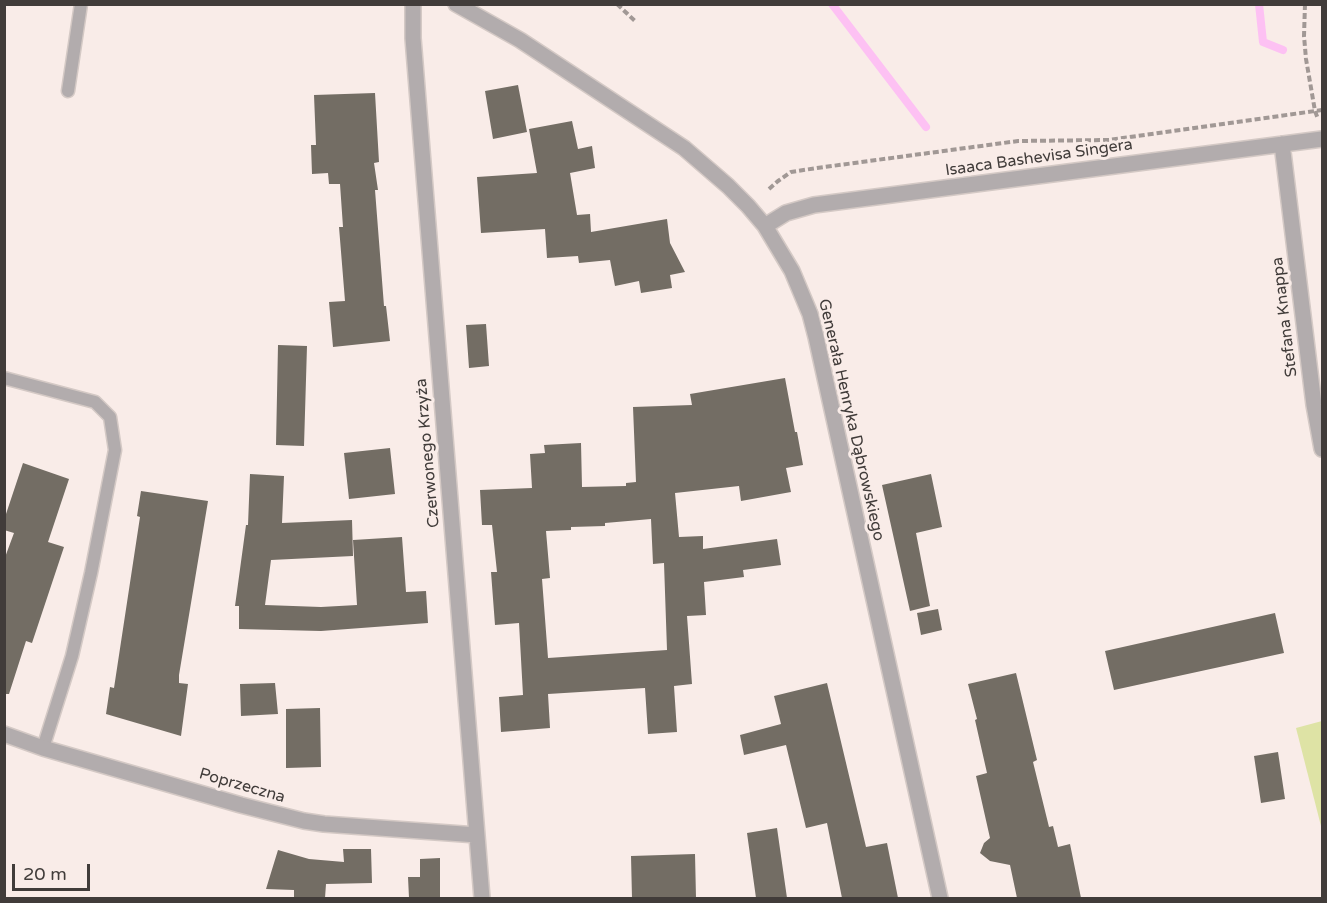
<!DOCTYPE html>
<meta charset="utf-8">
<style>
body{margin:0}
#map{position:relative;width:1327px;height:903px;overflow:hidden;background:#f9ece8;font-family:"Varela Round",sans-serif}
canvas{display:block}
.frame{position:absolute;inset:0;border:6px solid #413c3a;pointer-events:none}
.scale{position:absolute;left:12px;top:864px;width:78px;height:27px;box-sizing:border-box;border:3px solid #413c3a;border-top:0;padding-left:8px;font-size:18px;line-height:21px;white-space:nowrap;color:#413c3a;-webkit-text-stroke:4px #f9ece8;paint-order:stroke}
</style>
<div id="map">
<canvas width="1327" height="903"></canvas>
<div class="frame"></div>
<div class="scale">20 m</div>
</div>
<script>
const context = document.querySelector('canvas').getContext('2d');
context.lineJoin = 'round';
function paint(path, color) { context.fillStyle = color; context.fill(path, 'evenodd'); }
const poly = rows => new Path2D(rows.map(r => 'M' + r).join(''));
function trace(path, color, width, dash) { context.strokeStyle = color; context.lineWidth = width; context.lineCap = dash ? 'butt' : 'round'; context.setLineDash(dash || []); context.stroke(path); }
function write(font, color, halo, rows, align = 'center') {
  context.font = font + ' "Varela Round",sans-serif'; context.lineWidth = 6; context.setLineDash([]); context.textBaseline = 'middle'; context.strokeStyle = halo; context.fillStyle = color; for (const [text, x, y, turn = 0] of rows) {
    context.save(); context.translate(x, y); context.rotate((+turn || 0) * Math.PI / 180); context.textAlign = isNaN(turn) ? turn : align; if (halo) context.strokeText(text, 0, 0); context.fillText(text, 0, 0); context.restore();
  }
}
paint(poly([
 [1322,721,1322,830,1296,728]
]), '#dee3a5');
trace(poly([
 [832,4,926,127],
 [1259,4,1263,42,1283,50]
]), '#fdc1f3', 8);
paint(poly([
 [518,85,527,132,493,139,485,91],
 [375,93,379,162,374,163,378,190,375,190,384,306,386,306,390,341,333,347,329,302,345,301,339,227,343,227,340,184,329,184,328,173,312,174,311,145,316,145,314,95],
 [572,121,578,149,592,146,595,168,570,173,577,215,590,214,591,232,667,219,670,243,685,272,670,275,672,288,641,293,639,281,615,286,610,260,579,263,578,256,547,258,545,229,481,233,477,177,537,173,529,129],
 [486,324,489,366,469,368,466,325],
 [278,345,307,346,304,446,276,445],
 [785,378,795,432,797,432,803,465,786,468,791,492,741,501,739,486,675,493,679,537,703,536,703,549,777,539,781,565,743,570,744,577,704,582,706,615,687,616,692,684,674,686,677,732,648,734,645,688,548,694,550,728,501,732,499,697,523,695,519,623,495,625,491,572,497,572,492,525,482,525,480,490,532,488,530,454,545,453,544,445,581,443,582,487,626,486,626,483,636,482,633,407,692,405,690,394],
 [651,519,653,564,664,563,667,650,548,658,542,579,550,578,546,531,571,530,571,527,605,526,605,523],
 [390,448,395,494,349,499,344,453],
 [23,463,69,479,48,542,64,547,32,643,26,641,9,694,4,694,4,560,14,533,4,530,4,520],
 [250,474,284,476,282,523,352,520,353,556,271,560,265,605,321,607,357,605,353,540,402,537,406,592,426,591,428,623,321,631,239,629,239,606,235,606,246,525,248,525],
 [931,474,942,527,916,533,930,606,910,611,882,485],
 [141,491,208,501,179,675,179,683,188,684,181,736,106,714,110,687,114,688,140,517,137,516],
 [938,609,942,630,921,635,917,613],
 [1275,613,1284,653,1114,690,1105,651],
 [1016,673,1037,760,1033,762,1049,827,1053,826,1058,847,1070,844,1081,898,1017,898,1010,865,990,861,980,853,984,843,990,838,976,776,987,773,975,720,977,719,968,684],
 [275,683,278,714,241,716,240,684],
 [827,683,866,847,887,843,898,898,842,898,827,823,806,828,786,745,744,755,740,735,781,724,774,696],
 [320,708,321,767,286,768,286,709],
 [1278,752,1285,799,1261,803,1254,756],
 [777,828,787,898,756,898,747,833],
 [343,849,371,849,372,883,326,884,325,898,294,898,294,890,266,889,278,850,309,859,344,862],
 [695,854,696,898,632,898,631,856],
 [440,858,440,898,409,898,408,877,420,877,420,859]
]), '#736d64');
const service = poly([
 [68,91,81,4],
 [4,378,95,402,110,417,115,450,91,573,72,656,43,748]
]);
const minor = poly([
 [413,4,413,38,482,898],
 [456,4,520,40,684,148,728,186,748,206,765,226,792,271,810,314,816,337,940,898],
 [1282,144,1314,405,1322,449],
 [765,226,786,213,814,205,1322,139],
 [4,734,43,748,241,805,304,821,324,824,477,835]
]);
trace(service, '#d4c9c5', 15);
trace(minor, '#d4c9c5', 18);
trace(poly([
 [617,4,635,21],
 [1305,4,1304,36,1306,59,1315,111,1318,119],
 [769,189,778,181,791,172,817,168,1018,141,1109,140,1322,110]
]), '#a19895', 4, [6, 3]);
trace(service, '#b2acad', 12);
trace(minor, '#b2acad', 15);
write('16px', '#413c3a', '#f9ece8', [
 ["Isaaca Bashevisa Singera",1039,158,-8],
 ["Stefana Knappa",1285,317,-97],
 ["Generała Henryka Dąbrowskiego",851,420,77],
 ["Czerwonego Krzyża",428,453,-95],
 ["Poprzeczna",242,786,16]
]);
</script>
